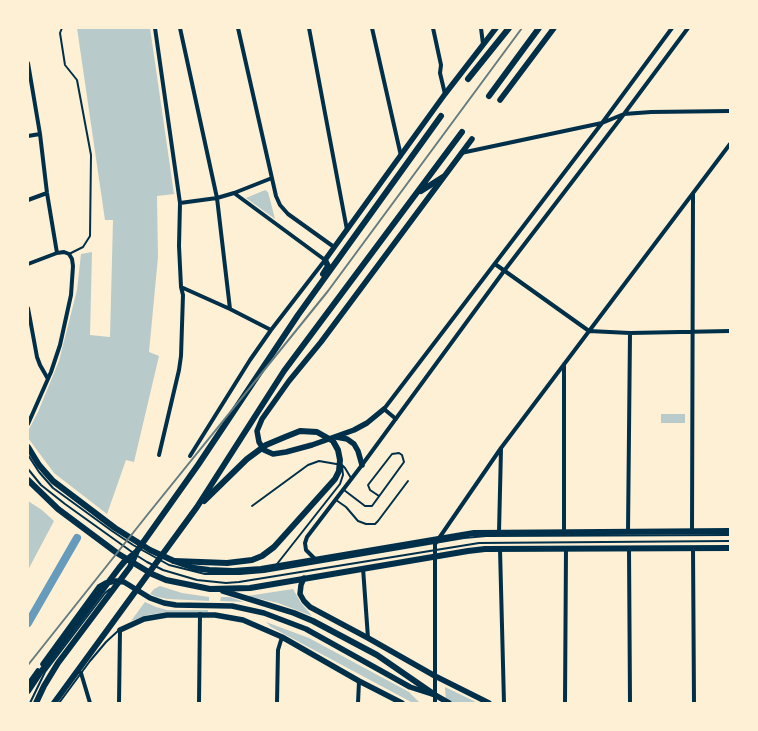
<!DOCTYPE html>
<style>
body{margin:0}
#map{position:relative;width:758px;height:731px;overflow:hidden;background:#fdf0d5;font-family:Poppins,sans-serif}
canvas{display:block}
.frame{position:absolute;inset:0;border:29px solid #fdf0d5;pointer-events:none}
</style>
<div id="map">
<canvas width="758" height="731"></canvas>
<div class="frame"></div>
</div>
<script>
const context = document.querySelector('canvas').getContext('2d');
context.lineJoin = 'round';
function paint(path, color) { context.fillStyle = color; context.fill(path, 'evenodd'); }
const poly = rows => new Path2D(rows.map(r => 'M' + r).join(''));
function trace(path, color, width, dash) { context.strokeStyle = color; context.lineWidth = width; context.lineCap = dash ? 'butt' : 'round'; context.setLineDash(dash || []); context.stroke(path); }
paint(poly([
 [77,28,150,28,174,194,157,196,158,257,149,352,159,356,134,462,126,460,107,514,54,473,28,438,28,431,38,412,59,361,77,290,81,254,92,252,90,335,110,337,113,220,105,220],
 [265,190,268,192,275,219,246,198],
 [661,414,685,414,685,423,661,423],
 [28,501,42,510,54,521,28,570],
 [160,586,182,593,209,597,209,601,168,599,157,597,150,594,154,589],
 [293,589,301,603,312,616,278,603,247,596],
 [221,597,230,597,244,602,220,601],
 [145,602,156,607,167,610,208,610,208,612,167,612,148,615,131,621],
 [266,622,309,638,409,692,420,703,413,703,271,627],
 [445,687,478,703,446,703]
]), '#b9caca');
trace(poly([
 [28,623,77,538]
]), '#669bbc', 8);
trace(poly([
 [62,28,60,33,65,65,77,80,91,155,90,236,83,247,69,254],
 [28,455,39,472,53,488,112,531,133,545,169,565,205,574,240,574,264,572,464,538,486,536,730,535],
 [28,469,41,485,65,504,132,552],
 [344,490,365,506,372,506,404,462,402,455,399,453,392,454,368,485,370,490,379,496],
 [336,500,346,507,358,521,366,524,375,524,378,521,408,481],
 [252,506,308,465,319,461,342,465,345,468,351,478],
 [136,555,147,562,163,570,197,580,226,583,239,582,479,543,730,541],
 [277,564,340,484,343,475,342,466],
 [30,703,45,672,105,593,110,589],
 [59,703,90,661,106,642,119,630]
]), '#003049', 2);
trace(poly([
 [155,28,180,203,179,246,181,287,183,295,181,356,179,370,159,455],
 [180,28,217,198,230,309],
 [238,28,276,196,280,205,288,214,334,247],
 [309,28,347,230],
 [372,28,401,156],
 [433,28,441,65,440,73,445,94],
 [481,28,483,44],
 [28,63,40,134,47,193,57,253],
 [28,136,40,134],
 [461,153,602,123,624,114,651,112,730,111],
 [28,200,47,193],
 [180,203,217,198,234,193,272,178],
 [28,264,57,253,64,252,69,254,72,259,73,266,71,295,60,345,51,372,28,424],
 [495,264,589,331,630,333,730,331],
 [181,287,230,309,271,330],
 [28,308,37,357,40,365,48,379],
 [564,364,564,532],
 [396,419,384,409,602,123,672,28],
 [190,456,250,360,271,330,325,260,234,193],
 [692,531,693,194],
 [499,532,501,449],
 [628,532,630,333],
 [693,548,694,703],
 [500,549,504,703],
 [629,549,630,703],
 [316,560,306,550,305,543,307,537,362,465,504,271,624,114,688,28],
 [363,568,368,638],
 [81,673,90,703],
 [119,703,120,630],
 [199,703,200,614],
 [277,703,278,650,282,637],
 [358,703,359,681],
 [435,703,435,544,501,448,730,144],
 [565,703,566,549]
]), '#003049', 4);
trace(poly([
 [500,100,554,28],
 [325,260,445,94,496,28],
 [384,409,367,423,354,430,312,445,286,452,273,454,264,450,259,442,257,431,262,419,289,381,321,342,472,139],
 [336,437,347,439,354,444,358,451,362,465],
 [304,578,301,585,300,594,304,601,310,607,368,638,435,676,489,703],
 [120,630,144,619,167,615,215,615,243,620,282,637,359,681,402,703],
 [43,664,99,587,106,583,116,581,124,582,150,598,164,603,176,605,232,606,264,613,306,629,410,687,435,695,449,703],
 [28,685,38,671]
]), '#003049', 5.5);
trace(poly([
 [28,447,39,465,53,481,115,528,150,550,174,561,194,568,209,570,233,571,261,569,474,533,730,531],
 [28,480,58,509,117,553,152,574,166,580,210,589,250,588,468,551,485,549,730,548],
 [223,591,294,613,313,621,377,655,435,695]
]), '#003049', 6);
trace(poly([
 [468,79,509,28],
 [489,96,539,28],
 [421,191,443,177],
 [323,274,328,266,325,260],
 [174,561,227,563,252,560,262,556,274,547,335,479,339,471,340,460,338,450,333,441,317,432,300,431,285,437,266,445,247,459,204,501],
 [28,691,40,673,119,568,124,562,136,552],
 [36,703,44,686,58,663,130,567,137,551,198,465,298,315,441,116],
 [54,703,197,507,284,371,462,132]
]), '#003049', 6);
trace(poly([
 [28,665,148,514,328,291,522,28]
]), '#657d81', 2);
</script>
